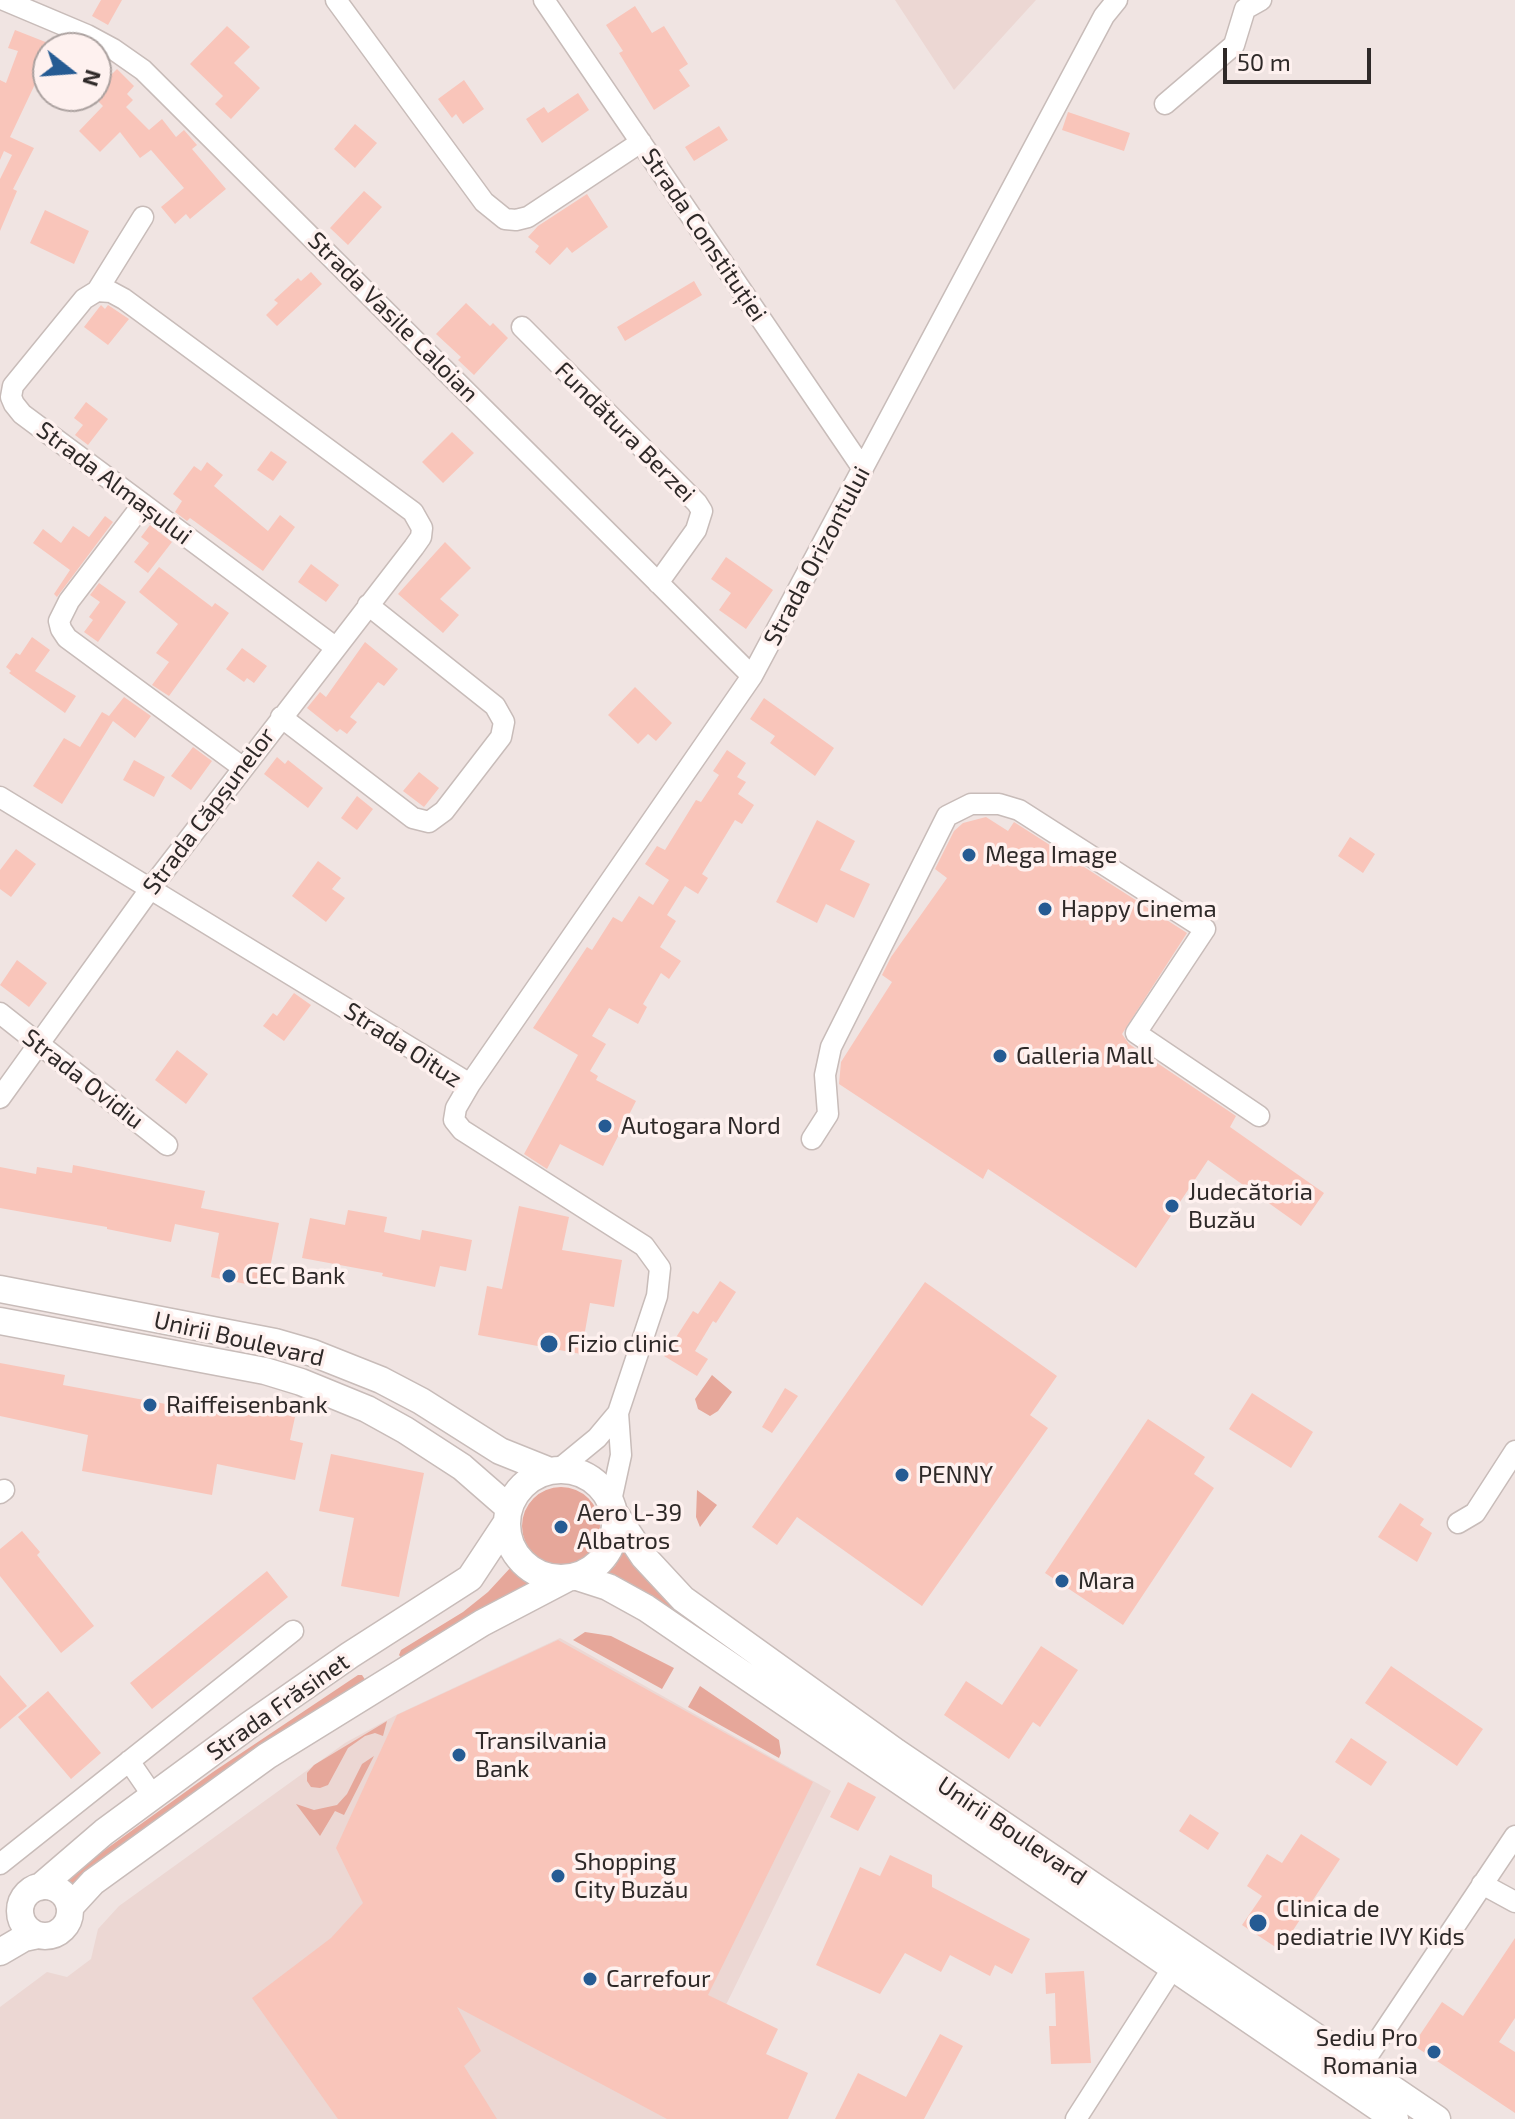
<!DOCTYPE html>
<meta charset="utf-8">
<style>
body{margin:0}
#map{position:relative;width:1515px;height:2119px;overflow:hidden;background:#f0e4e2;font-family:"Exo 2",sans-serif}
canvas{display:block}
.north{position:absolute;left:32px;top:32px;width:80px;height:80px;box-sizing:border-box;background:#fef1ef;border:2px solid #aba19f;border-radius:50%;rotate:107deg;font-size:22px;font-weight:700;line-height:32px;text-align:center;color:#2e2928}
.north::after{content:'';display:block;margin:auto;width:28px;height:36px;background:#255b93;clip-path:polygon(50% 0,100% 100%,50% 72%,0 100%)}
.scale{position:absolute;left:1223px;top:48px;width:148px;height:36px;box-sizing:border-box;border:4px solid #2e2928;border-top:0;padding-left:10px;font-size:24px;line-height:28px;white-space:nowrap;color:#2e2928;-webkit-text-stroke:6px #fef1ef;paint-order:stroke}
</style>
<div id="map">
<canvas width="1515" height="2119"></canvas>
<div class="north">N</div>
<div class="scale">50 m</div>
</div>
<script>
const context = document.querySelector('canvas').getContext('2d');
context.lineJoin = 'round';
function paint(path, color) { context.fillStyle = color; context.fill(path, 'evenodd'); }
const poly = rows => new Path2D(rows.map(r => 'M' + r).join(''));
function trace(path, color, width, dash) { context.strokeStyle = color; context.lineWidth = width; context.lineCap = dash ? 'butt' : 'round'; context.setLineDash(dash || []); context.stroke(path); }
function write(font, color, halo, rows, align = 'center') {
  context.font = font + ' "Exo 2",sans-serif'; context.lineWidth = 7; context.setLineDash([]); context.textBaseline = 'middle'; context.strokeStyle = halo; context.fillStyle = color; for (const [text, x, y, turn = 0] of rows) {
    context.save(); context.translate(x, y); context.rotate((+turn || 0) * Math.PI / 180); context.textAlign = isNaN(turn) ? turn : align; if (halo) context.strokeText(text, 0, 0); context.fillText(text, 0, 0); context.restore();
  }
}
paint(poly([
 [895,0,1036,0,954,90],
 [560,1638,831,1791,670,2119,0,2119,0,2007,47,1972,67,1977,91,1959,98,1929,119,1906,345,1743,398,1714]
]), '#ecd7d3');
paint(poly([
 [712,1375,732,1392,718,1411,710,1416,698,1409,695,1399],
 '522 1526a39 39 0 1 1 78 0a39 39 0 1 1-78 0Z',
 [697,1490,717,1505,700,1527,696,1517],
 [624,1547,778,1683,605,1574,615,1566],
 [512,1566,520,1578,532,1586,403,1660,399,1655,401,1650,463,1612,488,1592],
 [585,1632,611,1636,674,1668,662,1689,573,1640],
 [358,1675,362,1675,366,1681,73,1889,64,1884,66,1878,213,1772],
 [700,1686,779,1740,781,1753,779,1758,688,1707],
 [387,1721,383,1736,375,1733,365,1736,348,1748,328,1785,320,1788,311,1787,307,1781,307,1773,314,1765],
 [374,1756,344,1815,335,1811,320,1836,296,1804,314,1810,337,1805,347,1794,362,1764]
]), '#e6a79a');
paint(poly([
 [101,0,122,0,108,25,92,16],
 [635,6,652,33,664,26,688,64,679,70,690,86,654,110,619,53,623,51,606,25],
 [227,26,250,47,234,63,260,88,231,119,215,104,223,96,190,64],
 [15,30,48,43,48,86,36,82,10,137,34,148,13,189,17,191,0,231,0,179,12,155,4,151,0,160,0,80,6,83,18,51,8,48],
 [117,69,134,86,127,94,133,100,126,107,149,130,162,119,176,137,184,130,197,145,192,149,226,189,190,219,186,214,175,224,161,207,184,188,151,150,140,158,120,132,100,152,79,131,103,106,93,96,96,96,96,90],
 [464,80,484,109,463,124,456,114,452,118,438,99],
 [578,93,589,110,542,143,526,119,544,107,548,113],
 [1068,112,1130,133,1124,151,1062,130],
 [355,124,377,143,355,168,334,149],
 [719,126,728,140,694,161,685,147],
 [364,191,382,207,348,245,330,228],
 [587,194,608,227,572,253,567,247,550,265,535,252,539,246,528,237,538,226],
 [45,210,89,231,74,264,30,243],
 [311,272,322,284,277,326,266,315,278,303,274,300,298,278,301,281],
 [694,281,702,295,625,341,617,327],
 [466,303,490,326,493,323,508,338,474,375,458,360,461,357,436,334],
 [101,305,105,309,108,305,129,319,108,345,84,327],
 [86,402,108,419,88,445,75,435,83,425,74,418],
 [452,432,474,453,443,483,422,462],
 [271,451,287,462,273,481,257,470],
 [207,462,223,475,214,486,268,531,280,515,295,527,263,571,190,518,187,521,175,512,182,501,173,494,194,466,201,471],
 [105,516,113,522,57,597,54,594,70,570,33,543,43,529,61,543,73,526,89,537],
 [150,525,172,542,148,573,134,562,149,543,141,537],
 [445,542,471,568,440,599,459,615,443,633,398,594],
 [726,557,773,590,746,629,719,610,731,593,711,579],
 [311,564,339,585,326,602,298,582],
 [159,567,212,607,215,603,229,613,169,696,152,685,169,662,156,653,178,624,139,592],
 [99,583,126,602,98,642,84,632,93,620,89,617,100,602,90,595],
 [32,637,50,650,35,671,76,696,65,713,9,673,11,671,6,667,16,653,20,655],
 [365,642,398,669,384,686,378,682,350,717,357,722,347,734,340,729,337,732,307,708,320,692,326,697],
 [242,648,267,666,254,683,247,678,244,682,226,669],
 [635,687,672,723,656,741,648,734,638,744,608,715],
 [124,697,151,716,135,738,113,721,62,804,33,786,64,738,80,747,102,712,109,716],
 [764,698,834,748,815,776,770,743,775,736,750,719],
 [193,747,212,761,191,790,171,776],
 [727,750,746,763,737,777,746,782,738,794,754,805,742,824,735,820,702,874,708,878,698,894,685,886,667,915,676,921,660,947,681,961,669,979,661,973,643,1004,647,1007,638,1024,609,1008,592,1036,606,1044,590,1071,598,1076,596,1080,636,1101,603,1166,560,1144,547,1169,524,1154,578,1055,533,1028,587,947,592,950,613,917,622,922,639,896,653,905,669,880,645,864,657,846,665,850,696,800,701,802,719,775,713,771],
 [277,757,285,764,288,760,323,788,308,808,264,774],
 [134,760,165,777,154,797,123,780],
 [419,772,439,788,424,807,403,791],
 [357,796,373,809,357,830,341,818],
 [986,817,1008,831,1014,822,1187,933,1122,1034,1129,1044,1236,1116,1230,1127,1324,1193,1301,1226,1208,1160,1136,1268,988,1169,983,1179,839,1084,841,1062,892,982,882,975,891,957,947,878,935,869,954,831,963,823],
 [817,820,855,841,840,870,870,884,854,918,826,904,817,923,776,902],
 [1350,837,1375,854,1363,873,1338,856],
 [16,849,36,864,11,897,0,889,0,870],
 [318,861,341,878,332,889,345,898,326,922,292,896],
 [17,960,47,983,29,1007,0,985],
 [294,993,311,1005,284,1041,263,1026,273,1013,277,1016],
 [177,1050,208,1074,186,1104,155,1080],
 [73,1165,205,1191,201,1208,279,1223,266,1288,211,1277,219,1233,175,1224,171,1242,107,1229,107,1227,0,1208,0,1167,36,1174,37,1167,72,1173],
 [519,1206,569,1217,562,1250,622,1260,614,1307,590,1303,581,1354,478,1335,487,1286,502,1289],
 [348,1210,387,1217,384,1232,420,1240,422,1230,472,1240,466,1271,440,1266,435,1287,382,1276,383,1273,302,1258,310,1218,345,1225],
 [720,1281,736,1292,716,1323,713,1321,695,1351,708,1359,697,1376,664,1356,693,1311,698,1314],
 [925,1282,1057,1376,1030,1415,1048,1428,922,1606,797,1517,777,1545,752,1527],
 [0,1363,65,1375,63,1385,231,1416,233,1404,295,1417,290,1440,303,1443,295,1480,217,1464,212,1495,82,1471,88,1435,0,1416],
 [785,1388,798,1396,772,1433,762,1427],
 [1252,1393,1313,1432,1291,1468,1229,1429],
 [1148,1419,1205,1457,1194,1474,1214,1488,1123,1625,1045,1573],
 [331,1454,424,1473,399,1597,341,1586,354,1518,319,1511],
 [1400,1503,1424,1519,1420,1525,1432,1533,1417,1562,1378,1537],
 [22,1531,40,1552,37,1555,94,1626,61,1653,0,1576,0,1549],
 [267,1571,288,1597,152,1709,130,1683],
 [558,1640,813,1782,708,1995,778,2029,766,2054,808,2073,788,2119,667,2119,457,2007,481,2051,464,2066,497,2119,338,2119,252,1998,331,1938,363,1903,336,1848,397,1715],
 [1041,1646,1078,1670,1040,1727,1033,1722,1009,1759,944,1715,966,1681,1002,1705],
 [1391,1666,1483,1729,1457,1766,1365,1703],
 [0,1675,27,1706,0,1729],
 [48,1691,101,1753,71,1779,18,1717],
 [1351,1738,1387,1762,1371,1786,1335,1762],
 [848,1782,876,1797,858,1831,830,1817],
 [1190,1814,1219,1833,1208,1850,1179,1831],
 [1301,1834,1340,1859,1280,1950,1242,1925,1262,1896,1247,1886,1267,1854,1282,1863],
 [890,1855,932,1875,932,1887,1030,1939,1012,1974,995,1965,990,1976,950,1955,941,1972,905,1953,880,1994,816,1965,860,1867,880,1876],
 [1515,1938,1515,2018,1499,2042,1515,2052,1515,2113,1413,2045,1442,2002,1463,2016],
 [1084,1971,1091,2063,1051,2064,1049,2026,1056,2026,1055,1993,1046,1994,1045,1973],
 [940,2034,963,2046,924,2119,835,2119,858,2073,906,2097]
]), '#f9c5ba');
const minor = poly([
 [4,0,87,35,113,49,143,70,752,676],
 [336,0,484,202,505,219,516,220,528,217,641,142],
 [544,0,863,469],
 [1165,104,1234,45,1245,9,1261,0],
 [97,291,143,217],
 [522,327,697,503,702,511,696,530,658,583],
 [143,504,69,601,59,621,61,629,67,638,242,767],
 [281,717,413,818,429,822,444,811,501,737,504,722,495,706,368,605],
 [0,797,470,1084],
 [0,1013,167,1145],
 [0,1098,151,888,414,547,421,537,422,528,413,512,124,299,111,292,97,291,84,299,13,386,11,397,14,404,22,414,335,647],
 [812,1139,828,1114,825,1075,831,1047,947,816,971,804,999,804,1019,810,1205,929,1136,1033,1259,1116],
 [558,1470,597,1438,618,1413],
 [0,1493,4,1490],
 [611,1501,621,1455,618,1413,657,1296,660,1268,644,1246,462,1130,454,1120,456,1108,470,1084,752,676,1104,16,1117,0],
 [1458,1523,1475,1513,1515,1451],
 [129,1761,153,1796],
 [0,1864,293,1631],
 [1482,1884,1515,1902],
 [1361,2066,1515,1836],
 [1076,2119,1172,1969]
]);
const major = poly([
 [0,1289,275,1342,313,1353,381,1380,421,1401,500,1451,550,1471],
 [0,1321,265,1371,301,1382,367,1409,405,1430,462,1467,509,1508],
 '507 1524a54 54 0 1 1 108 0a54 54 0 1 1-108 0Z',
 [614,1512,644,1557,683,1599,896,1752,1437,2119],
 [577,1577,608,1587,646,1608,1395,2119],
 '20 1911a25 25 0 1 1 50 0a25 25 0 1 1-50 0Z',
 [40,1887,104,1832,248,1726,350,1655,470,1578,507,1522],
 [70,1907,93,1882,267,1756,482,1623,566,1579],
 [0,1952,24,1938,38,1935]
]);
trace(minor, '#c8bcb9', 23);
trace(major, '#c8bcb9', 29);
trace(minor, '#fff', 20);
trace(major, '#fff', 26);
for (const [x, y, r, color] of [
 [969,855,8,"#255b93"],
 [1045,909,8,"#255b93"],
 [1000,1056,8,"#255b93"],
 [605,1126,8,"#255b93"],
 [1172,1206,8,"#255b93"],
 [229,1276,8,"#255b93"],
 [549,1344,10,"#255b93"],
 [150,1405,8,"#255b93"],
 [902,1475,8,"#255b93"],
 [561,1527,8,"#255b93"],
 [1062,1581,8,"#255b93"],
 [459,1755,8,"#255b93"],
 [558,1876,8,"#255b93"],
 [1258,1923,10,"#255b93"],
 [590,1979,8,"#255b93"],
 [1434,2052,8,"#255b93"]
]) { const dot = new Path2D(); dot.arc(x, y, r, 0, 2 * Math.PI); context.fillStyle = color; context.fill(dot); trace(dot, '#fef1ef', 3); }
write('24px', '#2e2928', '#fef1ef', [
 ["Strada Constituției",704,235,56],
 ["Strada Vasile Caloian",393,317,45],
 ["Fundătura Berzei",625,432,45],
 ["Strada Almașului",114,483,37],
 ["Strada Orizontului",817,556,-62],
 ["Strada Căpșunelor",209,811,-53],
 ["Strada Oituz",403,1045,33],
 ["Strada Ovidiu",83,1079,38],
 ["Unirii Boulevard",239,1339,13],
 ["Strada Frăsinet",278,1707,-35],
 ["Unirii Boulevard",1012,1831,34]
]);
write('24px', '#2e2928', '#fef1ef', [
 ["Mega Image",985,855],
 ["Happy Cinema",1061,909],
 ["Galleria Mall",1016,1056],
 ["Autogara Nord",621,1126],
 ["Judecătoria",1188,1192],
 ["Buzău",1188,1220],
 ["CEC Bank",245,1276],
 ["Fizio clinic",567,1344],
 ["Raiffeisenbank",166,1405],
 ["PENNY",918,1475],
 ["Aero L-39",577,1513],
 ["Albatros",577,1541],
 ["Mara",1078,1581],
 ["Transilvania",475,1741],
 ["Bank",475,1769],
 ["Shopping",574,1862],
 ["City Buzău",574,1890],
 ["Clinica de",1276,1909],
 ["pediatrie IVY Kids",1276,1937],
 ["Carrefour",606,1979],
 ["Sediu Pro",1418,2038,"right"],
 ["Romania",1418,2066,"right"]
], 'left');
</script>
